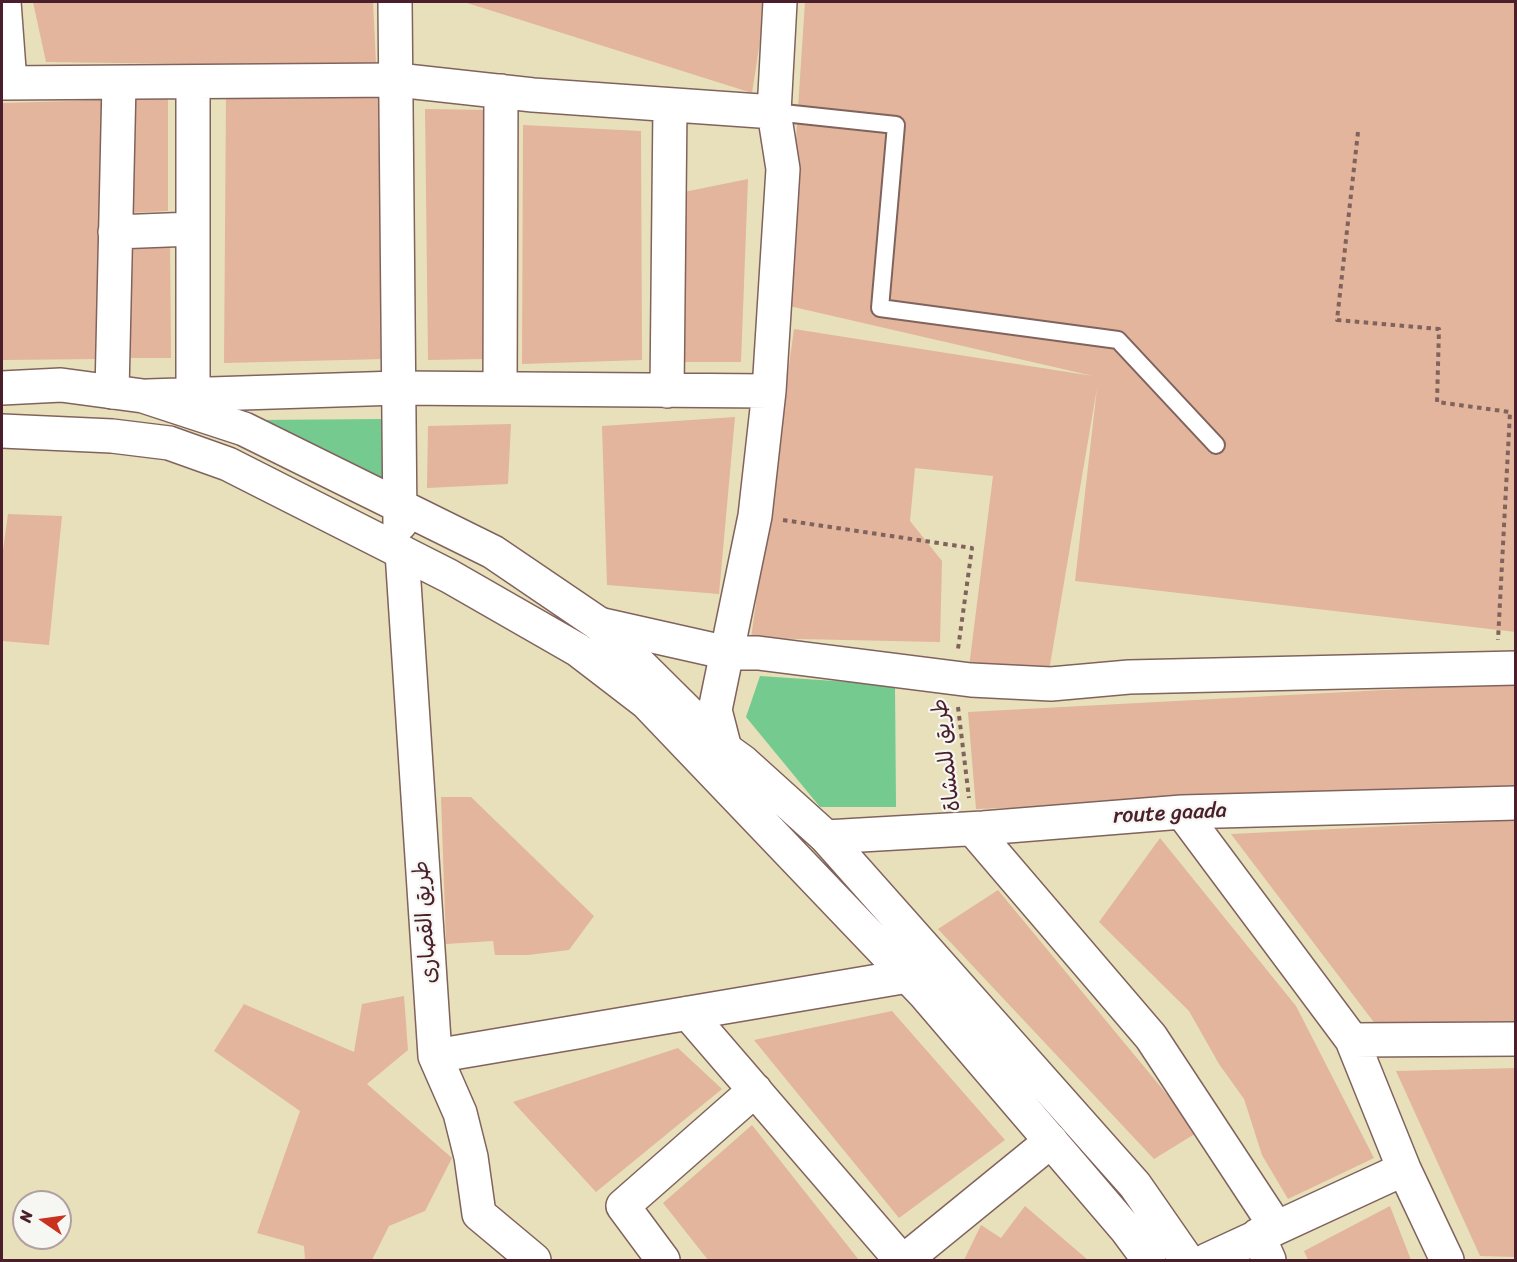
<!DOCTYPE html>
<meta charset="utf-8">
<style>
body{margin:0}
#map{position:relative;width:1517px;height:1262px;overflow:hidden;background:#e8e0bb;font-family:Sriracha,sans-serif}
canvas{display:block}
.frame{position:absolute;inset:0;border:3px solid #4a1f2b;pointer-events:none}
.north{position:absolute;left:12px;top:1190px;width:60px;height:60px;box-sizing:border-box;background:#f6f6f2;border:2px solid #b1a0a2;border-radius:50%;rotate:283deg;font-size:16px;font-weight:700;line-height:24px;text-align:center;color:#4a1f2b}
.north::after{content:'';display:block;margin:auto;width:21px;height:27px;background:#c8321e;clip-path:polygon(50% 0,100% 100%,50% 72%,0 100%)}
</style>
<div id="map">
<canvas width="1517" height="1262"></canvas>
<div class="frame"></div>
<div class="north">N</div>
</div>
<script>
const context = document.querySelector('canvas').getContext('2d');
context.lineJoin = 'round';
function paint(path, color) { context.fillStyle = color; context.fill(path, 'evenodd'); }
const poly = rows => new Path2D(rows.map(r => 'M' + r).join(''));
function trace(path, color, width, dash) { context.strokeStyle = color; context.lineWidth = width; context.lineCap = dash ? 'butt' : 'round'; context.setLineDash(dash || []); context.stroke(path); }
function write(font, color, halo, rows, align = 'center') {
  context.font = font + ' Sriracha,"Playpen Sans Arabic",sans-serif'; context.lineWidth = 4.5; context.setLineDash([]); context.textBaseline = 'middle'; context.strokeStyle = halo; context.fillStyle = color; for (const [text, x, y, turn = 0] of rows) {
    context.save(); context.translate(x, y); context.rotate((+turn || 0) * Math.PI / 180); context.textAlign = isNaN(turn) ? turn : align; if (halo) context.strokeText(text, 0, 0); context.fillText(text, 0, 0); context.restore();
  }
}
paint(poly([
 [384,419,382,497,255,420],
 [760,676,895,685,896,807,820,807,746,717]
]), '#74ca8f');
paint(poly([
 [33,2,373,2,376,63,260,65,46,62],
 [464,2,766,2,752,93],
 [805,2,1516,2,1516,632,1075,581,1097,388,1049,671,969,667,993,476,915,468,910,521,942,561,940,642,751,638,794,329,1093,376,785,305],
 [380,96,384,359,224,363,226,97],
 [168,97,168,211,129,213,131,100],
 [107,100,101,359,2,360,2,103],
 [425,109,491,110,486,359,428,360],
 [523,125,641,131,642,360,522,364],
 [748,179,741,362,667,362,669,195],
 [131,239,170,239,171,358,131,358],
 [735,417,719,594,607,585,602,426],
 [511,424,508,484,427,488,428,426],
 [8,514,62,516,49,645,2,641,2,557],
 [1516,683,1516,792,976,809,968,712],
 [441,797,471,797,594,916,569,950,528,955,495,955,493,941,446,944],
 [1516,820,1516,1027,1379,1029,1231,834],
 [1160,838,1296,1006,1374,1158,1288,1199,1262,1155,1244,1099,1219,1064,1189,1011,1099,922],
 [998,890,1198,1132,1154,1159,938,929],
 [404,996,408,1050,367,1084,452,1158,425,1211,389,1226,372,1260,305,1260,304,1246,257,1233,300,1111,214,1051,244,1004,354,1052,362,1004],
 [892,1011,1005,1140,899,1218,754,1040],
 [678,1048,722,1089,596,1192,513,1102],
 [1516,1068,1516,1257,1480,1256,1396,1071],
 [752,1125,859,1260,708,1260,663,1203],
 [1025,1206,1088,1260,964,1260,981,1225,1001,1238],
 [1390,1206,1411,1260,1308,1260,1304,1251]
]), '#e2b59c');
const lane = poly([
 [774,112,896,125,880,308,1118,340,1216,445]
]);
const street = poly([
 [4,2,10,83],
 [193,82,193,395],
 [2,83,397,80,533,95,774,112],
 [115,232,193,229],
 [500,389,501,91],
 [667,391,670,105],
 [769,391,783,169,774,112,780,2],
 [112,392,119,83],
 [148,396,398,388,769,391,755,516,715,710,725,749],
 [402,552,435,1056,460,1113,471,1157,479,1214,534,1260],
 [599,624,728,653,758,653,971,680,1051,684,1129,677,1516,668],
 [1182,812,1352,1040,1404,1169,1447,1260],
 [973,829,1151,1037,1276,1227],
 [826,837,983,828,1182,812,1516,803],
 [688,1013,901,1260],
 [1352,1040,1516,1039],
 [435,1056,908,976],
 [1258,1235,1269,1260],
 [663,1260,623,1206,755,1090],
 [905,1260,1051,1141],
 [1207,1260,1404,1169]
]);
const secondary = poly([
 [395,2,400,524],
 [2,388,61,385,143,396,244,429,493,552,599,624,725,749,743,762,826,837,1135,1185,1187,1260],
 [2,431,112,436,169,443,228,464,449,576,578,650,647,703,924,993,1126,1229,1149,1260]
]);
trace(lane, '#81635d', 20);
trace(street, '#81635d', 36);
trace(secondary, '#81635d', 36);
trace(poly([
 [1358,132,1337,320,1439,329,1437,402,1510,412,1498,640],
 [783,520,972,548,958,649],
 [958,707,969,798]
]), '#81635d', 4, [4.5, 4.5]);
trace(lane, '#fff', 16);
trace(street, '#fff', 33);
trace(secondary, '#fff', 33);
write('22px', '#4a1f2b', '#f6f6f2', [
 ["طريق للمشاة",947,755,-97],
 ["route gaada",1170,814,-3],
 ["طريق القصارى",426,922,-94]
]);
</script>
